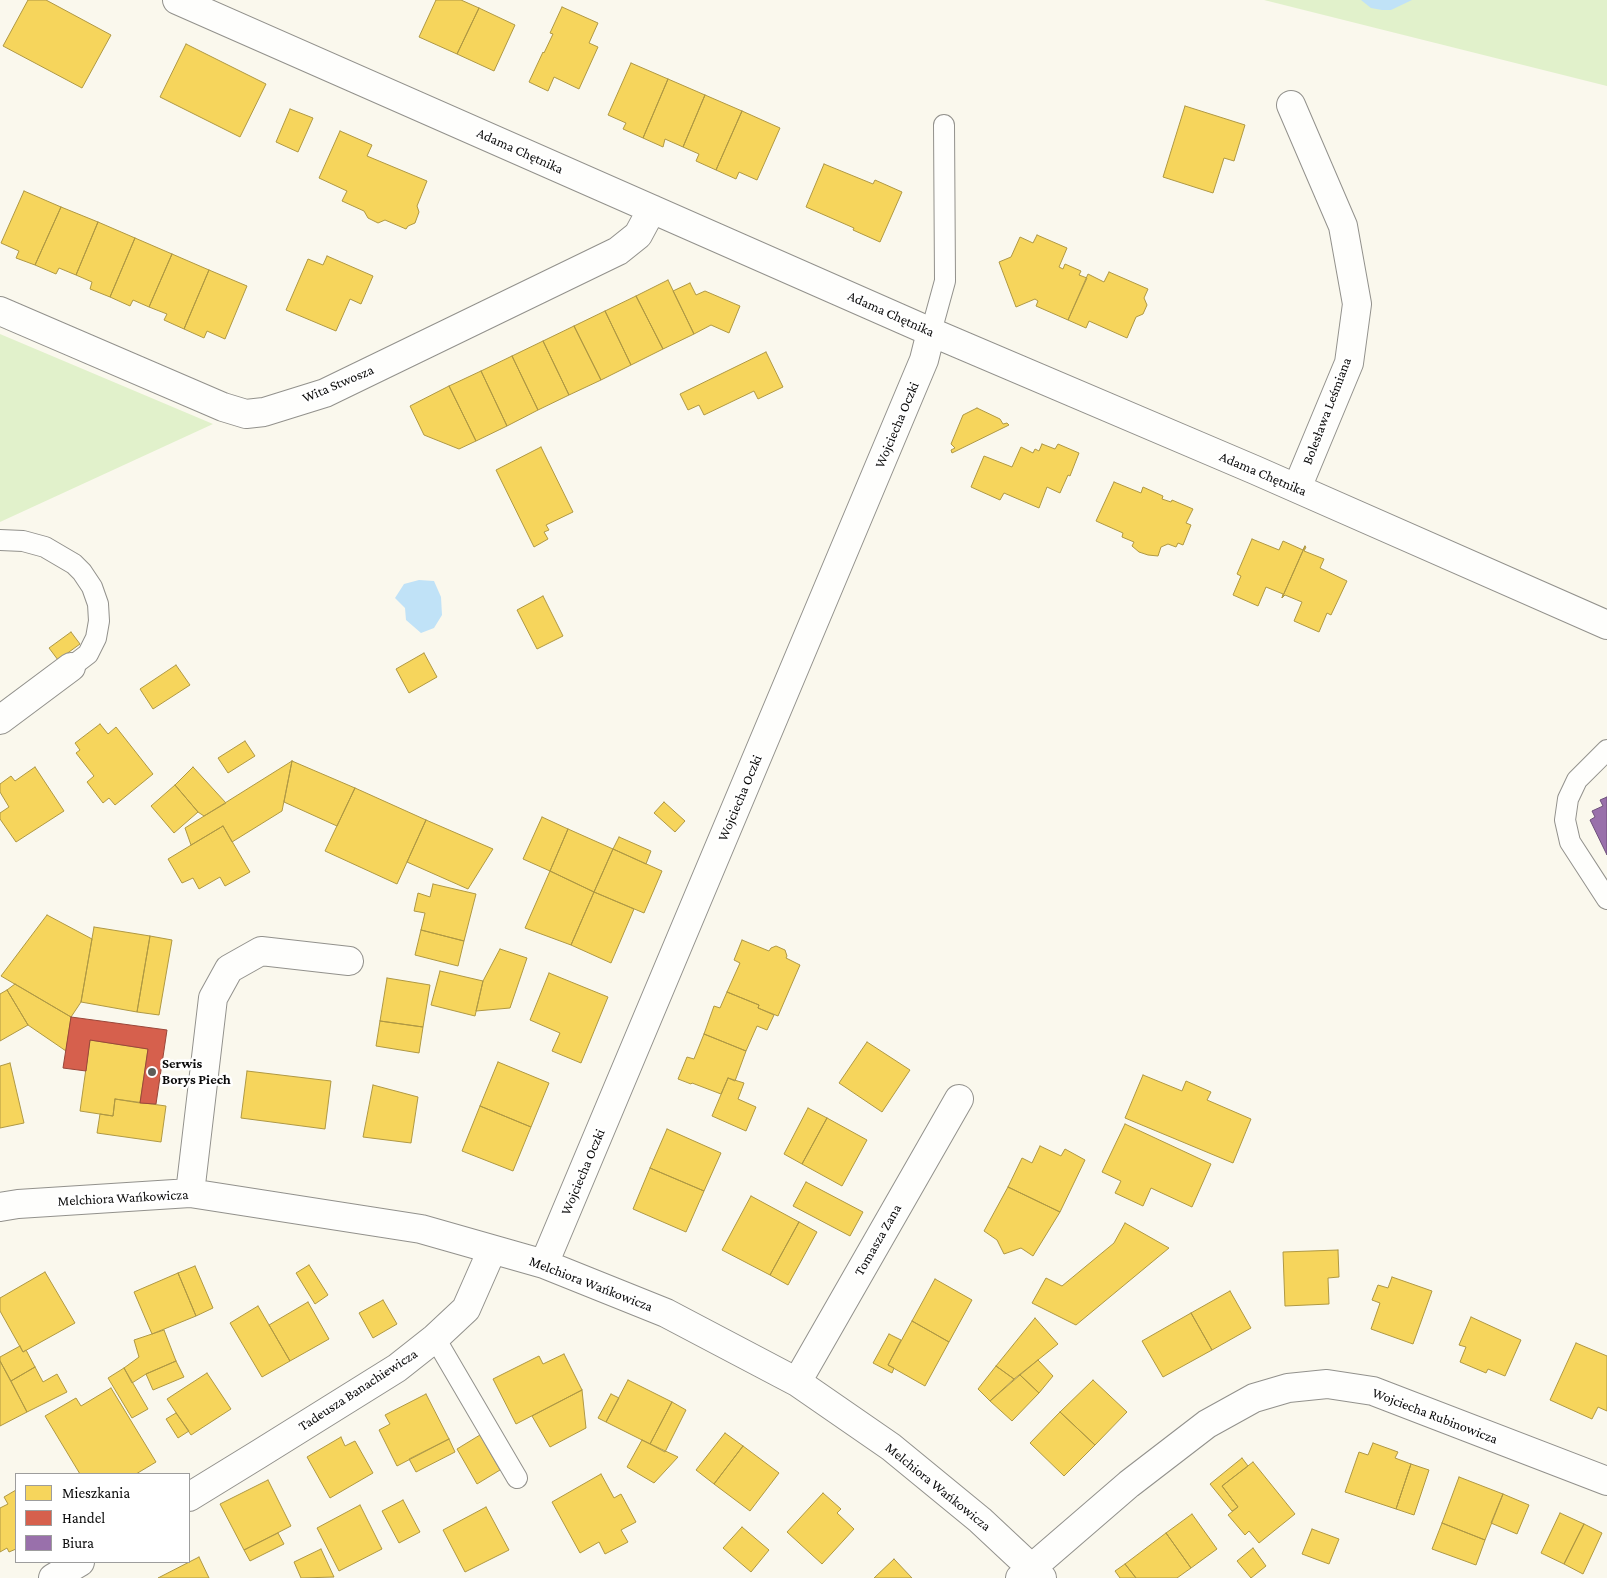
<!DOCTYPE html>
<meta charset="utf-8">
<style>
body{margin:0}
#map{position:relative;width:1607px;height:1578px;overflow:hidden;background:#faf8ed;font-family:"Crimson Pro",serif}
canvas{display:block}
.legend{position:absolute;left:15px;top:1473px;width:175px;height:90px;box-sizing:border-box;background:#fff;border:1px solid #9d9d9d;margin:0;padding:6px 9px;list-style:none;font-size:15px;color:#0a0a0a}
.legend li{display:flex;align-items:center;gap:10px;height:25px}
.legend b{width:25px;border:1px solid #9d9d9d}
</style>
<div id="map">
<canvas width="1607" height="1578"></canvas>
<ul class="legend">
<li><b style="height:14px;background:#f6d55c"></b>Mieszkania</li>
<li><b style="height:14px;background:#d6604d"></b>Handel</li>
<li><b style="height:14px;background:#9970ab"></b>Biura</li>
</ul>
</div>
<script>
const context = document.querySelector('canvas').getContext('2d');
context.lineJoin = 'round';
function paint(path, color) { context.fillStyle = color; context.fill(path, 'evenodd'); }
const poly = rows => new Path2D(rows.map(r => 'M' + r).join(''));
function trace(path, color, width, dash) { context.strokeStyle = color; context.lineWidth = width; context.lineCap = dash ? 'butt' : 'round'; context.setLineDash(dash || []); context.stroke(path); }
function write(font, color, halo, rows, align = 'center') {
  context.font = font + ' "Crimson Pro",serif'; context.lineWidth = 5; context.setLineDash([]); context.textBaseline = 'middle'; context.strokeStyle = halo; context.fillStyle = color; for (const [text, x, y, turn = 0] of rows) {
    context.save(); context.translate(x, y); context.rotate((+turn || 0) * Math.PI / 180); context.textAlign = isNaN(turn) ? turn : align; if (halo) context.strokeText(text, 0, 0); context.fillText(text, 0, 0); context.restore();
  }
}
paint(poly([
 [1264,0,1607,0,1607,86],
 [0,334,213,424,0,522]
]), '#e1f1cb');
paint(poly([
 [1361,0,1412,0,1391,10,1382,10,1371,8],
 [419,580,434,581,441,597,442,615,434,628,421,633,406,620,405,608,395,598,404,584]
]), '#c0e2f7');
const homes = poly([
 [28,0,46,0,111,35,82,88,3,46,28,0],
 [436,0,461,0,479,8,457,54,419,37,436,0],
 [562,7,598,23,589,43,598,47,579,89,554,77,548,91,529,82,543,52,544,53,553,34,550,33,562,7],
 [479,8,515,25,494,71,457,54,479,8],
 [186,44,266,84,240,137,160,97,186,44],
 [631,63,668,79,643,138,623,129,626,123,608,115,631,63],
 [668,79,705,95,683,147,665,139,663,147,643,138,668,79],
 [705,95,742,111,716,170,696,161,699,154,683,147,705,95],
 [1185,106,1245,125,1234,161,1224,158,1213,193,1163,177,1185,106],
 [290,109,313,118,298,152,276,142,290,109],
 [742,111,780,128,757,180,739,172,736,179,716,170,742,111],
 [340,131,372,145,367,156,427,181,417,206,419,212,415,223,408,226,406,229,385,220,378,223,368,218,364,211,342,201,347,191,319,178,340,131],
 [824,164,873,184,875,180,902,192,880,242,853,230,854,228,806,207,824,164],
 [24,191,61,207,35,265,16,258,19,251,1,243,24,191],
 [61,207,98,222,76,275,59,268,56,274,35,265,61,207],
 [98,222,135,238,110,297,90,289,92,282,76,275,98,222],
 [1037,235,1067,248,1059,267,1063,269,1065,264,1081,271,1079,275,1087,278,1068,320,1036,306,1038,301,1035,299,1016,307,999,262,1011,257,1020,237,1033,243,1037,235],
 [135,238,172,254,149,307,133,300,130,306,110,297,135,238],
 [172,254,209,270,184,329,164,320,167,314,149,307,172,254],
 [327,256,373,276,361,304,350,299,336,331,286,310,308,259,323,265,327,256],
 [209,270,247,286,225,339,207,331,204,338,184,329,209,270],
 [1109,272,1148,289,1144,298,1147,305,1143,314,1136,317,1127,338,1089,321,1086,328,1068,320,1088,274,1104,282,1109,272],
 [668,280,694,334,663,349,636,296,668,280],
 [690,283,696,295,705,291,740,306,729,333,711,325,694,334,673,291,690,283],
 [636,296,663,349,631,365,605,311,636,296],
 [605,311,631,365,601,380,574,326,605,311],
 [574,326,601,380,569,395,543,341,574,326],
 [543,341,569,395,538,410,512,356,543,341],
 [766,352,783,387,758,399,754,391,704,415,699,405,688,410,680,394,766,352],
 [512,356,538,410,507,426,481,371,512,356],
 [481,371,507,426,476,441,449,386,481,371],
 [449,386,476,441,459,449,424,435,410,406,449,386],
 [977,408,1000,419,1003,424,1007,423,1009,425,952,453,951,450,955,448,951,444,963,415,977,408],
 [1042,444,1055,449,1058,444,1079,453,1070,476,1068,475,1060,493,1047,487,1039,508,1004,493,1000,500,971,487,984,456,1012,467,1021,447,1033,453,1035,449,1039,451,1042,444],
 [541,447,573,512,546,525,549,530,544,532,548,539,534,547,496,470,541,447],
 [1114,482,1141,493,1143,487,1163,496,1162,499,1171,502,1172,500,1193,509,1186,523,1191,525,1183,545,1178,543,1176,547,1168,544,1161,547,1158,556,1148,555,1139,552,1132,546,1134,542,1122,537,1123,533,1096,521,1114,482],
 [1252,539,1279,550,1283,541,1303,550,1305,546,1282,598,1283,594,1266,587,1258,606,1233,595,1241,576,1237,574,1252,539],
 [1305,546,1306,547,1304,551,1324,559,1320,568,1347,581,1331,615,1327,613,1319,632,1294,621,1302,602,1285,595,1282,598,1305,546],
 [543,596,563,636,537,649,517,610,543,596],
 [71,632,80,644,58,660,49,648,71,632],
 [424,653,437,677,409,693,396,669,424,653],
 [176,665,190,685,153,709,140,689,176,665],
 [100,724,108,734,116,727,153,774,115,805,109,798,103,803,87,782,94,776,76,753,80,750,75,743,100,724],
 [245,741,255,756,228,773,218,758,245,741],
 [292,761,355,788,337,826,284,802,292,761],
 [292,761,282,811,232,842,223,826,191,845,185,828,292,761],
 [35,767,64,811,16,842,0,819,0,813,9,807,0,792,0,784,11,776,15,781,35,767],
 [193,767,226,803,204,816,198,812,175,785,193,767],
 [175,785,198,812,174,833,151,806,175,785],
 [355,788,426,820,397,884,325,851,355,788],
 [664,802,685,821,675,832,654,813,664,802],
 [542,817,568,829,550,871,523,859,542,817],
 [426,820,493,849,468,889,407,862,426,820],
 [223,826,250,872,225,886,220,877,199,889,193,878,182,883,168,859,223,826],
 [568,829,613,849,594,892,550,871,568,829],
 [619,837,651,851,646,864,613,849,619,837],
 [613,849,662,871,644,913,594,892,613,849],
 [550,871,594,892,571,945,525,928,550,871],
 [433,884,476,894,464,941,421,930,425,913,414,911,418,893,430,897,433,884],
 [594,892,634,909,611,963,571,945,594,892],
 [47,915,92,939,81,1002,71,1017,1,976,47,915],
 [94,927,150,936,137,1012,81,1002,94,927],
 [421,930,464,941,458,966,415,955,421,930],
 [150,936,172,940,159,1015,137,1012,150,936],
 [742,940,769,951,771,948,776,946,785,950,787,956,786,958,800,965,778,1016,758,1008,759,1005,727,992,740,963,734,960,742,940],
 [500,949,527,958,510,1008,476,1011,483,981,500,949],
 [440,971,483,981,475,1016,431,1005,440,971],
 [549,973,608,997,581,1063,552,1051,560,1033,530,1020,549,973],
 [387,978,430,985,423,1027,380,1021,387,978],
 [15,984,71,1017,66,1051,28,1025,7,990,15,984],
 [7,990,28,1025,0,1041,0,994,7,990],
 [727,992,759,1005,758,1008,774,1015,767,1030,757,1026,746,1051,704,1034,714,1006,720,1008,727,992],
 [380,1021,423,1027,419,1053,376,1046,380,1021],
 [704,1034,746,1051,735,1081,728,1078,721,1094,692,1083,691,1084,678,1079,687,1057,694,1059,704,1034],
 [90,1040,148,1049,140,1103,115,1099,113,1116,80,1111,90,1040],
 [867,1042,910,1070,882,1112,839,1083,867,1042],
 [498,1062,549,1083,531,1127,480,1106,498,1062],
 [10,1063,24,1123,0,1128,0,1066,10,1063],
 [247,1071,331,1081,325,1129,241,1118,247,1071],
 [1143,1075,1182,1091,1186,1081,1211,1092,1207,1100,1251,1119,1233,1163,1125,1118,1143,1075],
 [728,1078,744,1083,738,1099,756,1107,746,1131,712,1116,728,1078],
 [373,1085,418,1097,411,1143,363,1137,373,1085],
 [115,1099,166,1106,161,1142,97,1133,100,1114,113,1116,115,1099],
 [480,1106,531,1127,513,1171,462,1151,480,1106],
 [808,1108,827,1118,802,1164,784,1154,808,1108],
 [827,1118,867,1140,842,1186,802,1164,827,1118],
 [1125,1124,1211,1164,1192,1207,1151,1188,1143,1206,1115,1193,1121,1181,1102,1172,1125,1124],
 [667,1129,721,1153,704,1191,650,1168,667,1129],
 [1040,1146,1061,1156,1065,1149,1085,1160,1060,1212,1008,1187,1022,1158,1032,1163,1040,1146],
 [650,1168,704,1191,686,1232,633,1209,650,1168],
 [806,1182,863,1212,850,1236,793,1206,806,1182],
 [1008,1187,1060,1212,1033,1256,1021,1248,1004,1254,997,1240,984,1231,1008,1187],
 [751,1196,799,1222,770,1275,722,1250,751,1196],
 [799,1222,817,1232,788,1285,770,1275,799,1222],
 [1125,1223,1169,1248,1076,1325,1032,1303,1046,1278,1062,1286,1114,1243,1125,1223],
 [1338,1250,1339,1277,1328,1278,1329,1304,1285,1306,1283,1252,1338,1250],
 [309,1265,328,1295,315,1304,296,1273,309,1265],
 [195,1266,213,1308,196,1316,178,1273,195,1266],
 [45,1272,75,1323,23,1352,0,1311,0,1298,45,1272],
 [178,1273,196,1316,152,1334,134,1292,178,1273],
 [1392,1277,1432,1291,1413,1344,1371,1329,1380,1303,1372,1300,1378,1285,1388,1288,1392,1277],
 [935,1279,972,1300,949,1342,912,1321,935,1279],
 [1230,1291,1251,1328,1212,1350,1191,1313,1230,1291],
 [383,1300,397,1324,373,1338,359,1313,383,1300],
 [308,1302,329,1339,290,1361,269,1325,308,1302],
 [258,1306,290,1361,262,1377,230,1323,258,1306],
 [1191,1313,1212,1350,1163,1377,1142,1341,1191,1313],
 [1471,1317,1521,1340,1505,1376,1488,1369,1486,1373,1460,1362,1466,1347,1459,1345,1471,1317],
 [1035,1318,1058,1344,1014,1379,996,1366,1035,1318],
 [912,1321,949,1342,925,1386,888,1365,912,1321],
 [164,1330,176,1361,146,1374,132,1383,124,1368,139,1357,134,1340,164,1330],
 [889,1334,901,1340,888,1365,894,1368,892,1373,873,1363,889,1334],
 [1576,1343,1607,1356,1607,1411,1598,1407,1592,1419,1550,1400,1576,1343],
 [20,1346,23,1352,26,1350,35,1367,11,1381,0,1361,0,1357,20,1346],
 [564,1354,582,1390,516,1424,493,1379,539,1356,543,1364,564,1354],
 [1038,1360,1053,1376,1039,1393,1020,1375,1038,1360],
 [0,1361,27,1412,0,1426,0,1361],
 [176,1361,184,1377,153,1390,146,1374,176,1361],
 [996,1366,1014,1379,990,1401,978,1389,996,1366],
 [35,1367,43,1382,57,1374,67,1392,27,1412,11,1381,35,1367],
 [124,1368,148,1409,132,1418,108,1378,124,1368],
 [207,1373,231,1409,191,1435,167,1399,207,1373],
 [1020,1375,1039,1393,1012,1421,990,1401,1020,1375],
 [628,1380,672,1402,650,1444,606,1422,628,1380],
 [1093,1380,1127,1412,1095,1445,1060,1412,1093,1380],
 [111,1388,156,1462,136,1474,80,1474,45,1416,76,1398,81,1406,111,1388],
 [582,1390,586,1428,550,1447,532,1416,582,1390],
 [426,1394,449,1439,397,1466,379,1430,390,1424,385,1415,426,1394],
 [611,1394,619,1398,606,1422,598,1418,611,1394],
 [672,1402,686,1410,665,1452,650,1444,672,1402],
 [1060,1412,1095,1445,1064,1476,1030,1443,1060,1412],
 [176,1413,189,1431,178,1438,166,1419,176,1413],
 [725,1433,743,1446,714,1484,696,1470,725,1433],
 [480,1435,500,1470,477,1484,457,1449,480,1435],
 [341,1437,345,1446,355,1441,373,1473,330,1498,307,1457,341,1437],
 [449,1439,455,1452,416,1472,409,1459,449,1439],
 [642,1440,678,1457,654,1483,627,1467,642,1440],
 [1373,1443,1398,1452,1395,1458,1411,1464,1396,1509,1345,1492,1359,1452,1368,1455,1373,1443],
 [743,1446,779,1473,750,1511,714,1484,743,1446],
 [1242,1458,1248,1466,1222,1486,1238,1507,1232,1511,1210,1484,1242,1458],
 [1253,1462,1295,1514,1259,1543,1249,1531,1245,1535,1228,1515,1238,1507,1222,1486,1253,1462],
 [1411,1464,1429,1470,1414,1515,1396,1509,1411,1464],
 [601,1474,614,1498,621,1494,636,1522,621,1530,628,1542,605,1554,599,1542,580,1553,552,1502,601,1474],
 [1459,1477,1503,1494,1485,1540,1442,1523,1459,1477],
 [268,1480,291,1526,244,1550,220,1504,268,1480],
 [16,1490,16,1549,9,1552,7,1548,0,1552,0,1508,8,1504,4,1497,16,1490],
 [823,1493,841,1509,837,1513,854,1529,822,1564,787,1532,823,1493],
 [1503,1494,1529,1505,1517,1534,1491,1523,1503,1494],
 [403,1500,420,1532,399,1543,382,1511,403,1500],
 [360,1505,382,1549,339,1571,317,1528,360,1505],
 [486,1507,509,1550,465,1572,443,1530,486,1507],
 [1560,1513,1584,1524,1564,1564,1541,1553,1560,1513],
 [1192,1514,1217,1549,1191,1568,1166,1533,1192,1514],
 [1442,1523,1485,1540,1476,1565,1432,1549,1442,1523],
 [1584,1524,1602,1533,1583,1574,1564,1564,1584,1524],
 [742,1527,769,1550,751,1572,723,1548,742,1527],
 [1312,1529,1339,1539,1329,1564,1302,1554,1312,1529],
 [278,1533,284,1544,250,1561,244,1550,278,1533],
 [1166,1533,1191,1568,1177,1578,1136,1578,1125,1564,1166,1533],
 [1253,1548,1266,1566,1251,1578,1237,1561,1253,1548],
 [321,1549,334,1577,301,1578,294,1562,321,1549],
 [199,1557,209,1578,158,1578,199,1557],
 [894,1559,912,1578,874,1578,894,1559],
 [1125,1564,1136,1578,1120,1578,1115,1571,1125,1564]
]);
paint(homes, '#f6d55c');
trace(homes, '#af9843', 1);
const shops = poly([
 [71,1017,167,1030,156,1104,140,1103,148,1049,90,1040,86,1071,63,1068,71,1017]
]);
paint(shops, '#d6604d');
trace(shops, '#994639', 1);
const offices = poly([
 [1607,797,1607,855,1590,820,1595,817,1592,811,1603,806,1600,800,1607,797]
]);
paint(offices, '#9970ab');
trace(offices, '#6e517b', 1);
const lane = poly([
 [931,332,945,281,944,125],
 [0,540,23,541,45,547,74,564,82,572,92,587,98,604,99,621,96,638,88,654,71,667],
 [1607,750,1577,780,1568,799,1565,820,1570,842,1607,899],
 [435,1338,517,1478]
]);
const street = poly([
 [177,0,931,332,1255,470,1607,625],
 [1291,105,1343,226,1357,304,1349,363,1297,488],
 [0,311,223,407,246,414,264,412,325,393,618,251,638,235,652,209],
 [0,720,71,667],
 [190,1193,213,998,229,969,261,951,349,961],
 [0,1207,18,1204,190,1193,421,1229,544,1264,666,1313,797,1382,891,1447,980,1520,1042,1578],
 [544,1264,924,360,931,332],
 [797,1382,959,1099],
 [189,1497,259,1454,397,1368,435,1338,466,1309,492,1250],
 [53,1578,80,1562],
 [1020,1578,1129,1484,1207,1424,1254,1398,1288,1388,1327,1384,1373,1391,1607,1481]
]);
trace(lane, '#92918c', 22);
trace(street, '#92918c', 30);
trace(lane, '#fefefc', 20);
trace(street, '#fefefc', 28);
for (const [x, y, r, color] of [
 [152,1072,5,"#5e5d59"]
]) { const dot = new Path2D(); dot.arc(x, y, r, 0, 2 * Math.PI); context.fillStyle = color; context.fill(dot); trace(dot, '#fff', 2); }
write('14px', '#0a0a0a', '#fff', [
 ["Adama Chętnika",520,151,24],
 ["Adama Chętnika",891,314,24],
 ["Wita Stwosza",338,384,-23],
 ["Bolesława Leśmiana",1327,411,-69],
 ["Wojciecha Oczki",897,425,-67],
 ["Adama Chętnika",1263,474,23],
 ["Wojciecha Oczki",740,798,-67],
 ["Wojciecha Oczki",583,1172,-67],
 ["Melchiora Wańkowicza",123,1198,-3],
 ["Tomasza Zana",878,1240,-60],
 ["Melchiora Wańkowicza",591,1284,21],
 ["Tadeusza Banachiewicza",358,1390,-33],
 ["Wojciecha Rubinowicza",1435,1416,21],
 ["Melchiora Wańkowicza",938,1487,39]
]);
write('bold 14px', '#0a0a0a', '#fff', [
 ["Serwis",162,1064],
 ["Borys Piech",162,1080]
], 'left');
</script>
